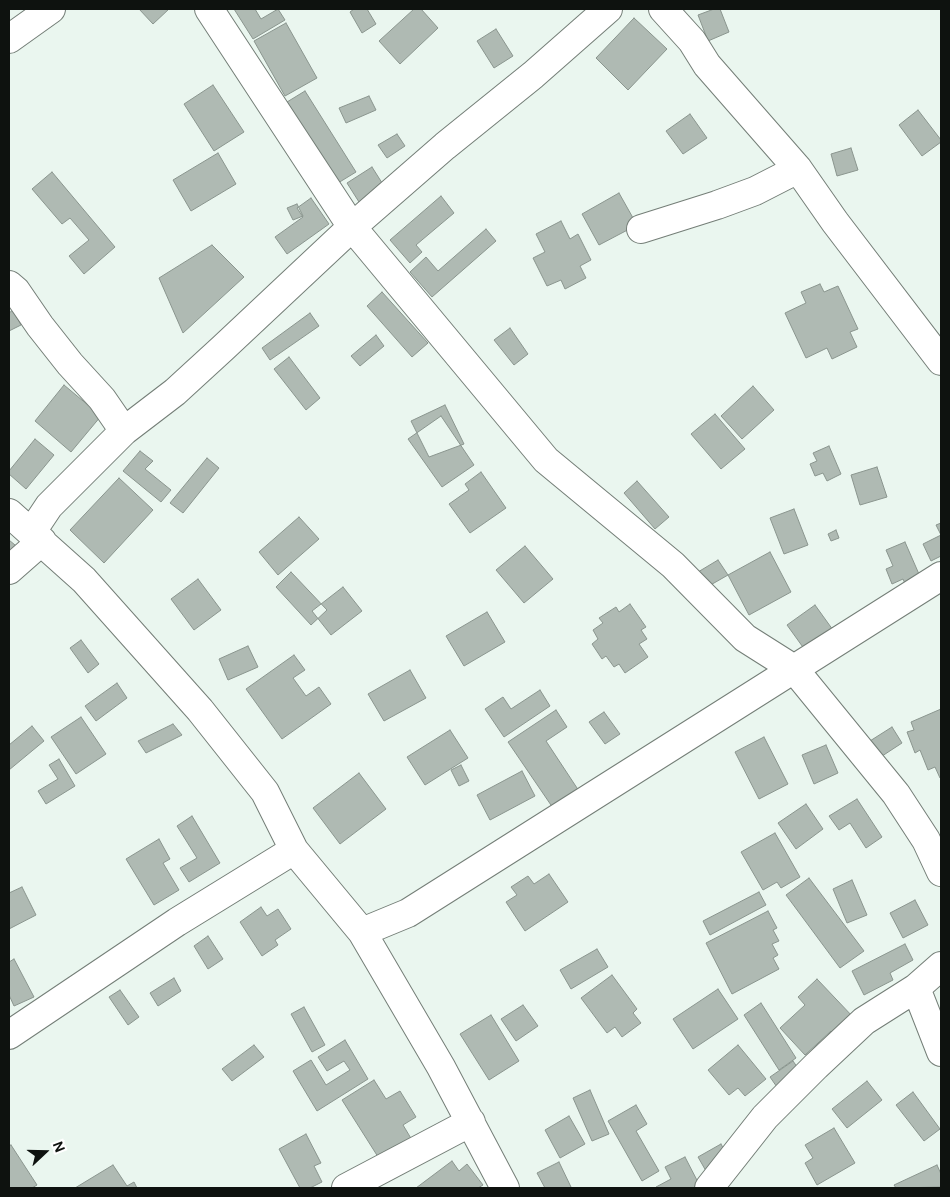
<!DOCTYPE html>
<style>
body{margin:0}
#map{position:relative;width:950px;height:1197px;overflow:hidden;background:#eaf6ef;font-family:"DM Sans",sans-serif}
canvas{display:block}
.frame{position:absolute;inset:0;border:10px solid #0e120f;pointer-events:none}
.north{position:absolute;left:20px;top:1127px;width:50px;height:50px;-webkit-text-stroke:4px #fff;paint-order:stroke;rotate:69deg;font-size:14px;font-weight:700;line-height:20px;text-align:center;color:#0e120f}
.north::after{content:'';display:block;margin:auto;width:18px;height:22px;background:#0e120f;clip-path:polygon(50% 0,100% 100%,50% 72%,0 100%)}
</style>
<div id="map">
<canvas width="950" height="1197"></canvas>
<div class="frame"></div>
<div class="north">N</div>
</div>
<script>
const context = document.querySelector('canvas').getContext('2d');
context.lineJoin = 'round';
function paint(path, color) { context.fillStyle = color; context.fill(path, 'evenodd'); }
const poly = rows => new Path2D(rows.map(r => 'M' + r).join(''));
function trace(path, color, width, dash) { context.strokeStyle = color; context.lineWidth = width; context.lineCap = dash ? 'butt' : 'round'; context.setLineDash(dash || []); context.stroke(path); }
const building = poly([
 [139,9,169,9,153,24,139,9],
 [234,9,255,9,261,19,278,9,285,20,253,39,234,9],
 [354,9,367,9,376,24,362,33,350,12,354,9],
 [414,9,421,9,438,28,400,64,379,41,414,9],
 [714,9,720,9,729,32,708,41,698,15,714,9],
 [634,18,667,49,628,90,596,58,634,18],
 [286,23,317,78,285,96,254,41,286,23],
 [496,29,513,56,494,68,477,41,496,29],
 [213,85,244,132,214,151,184,104,213,85],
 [305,91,356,172,338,183,287,102,305,91],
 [369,96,376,110,346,123,339,108,369,96],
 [918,110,941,140,941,142,922,156,899,125,918,110],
 [690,114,707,138,683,154,666,131,690,114],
 [397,134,405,146,387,158,378,145,397,134],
 [851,148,858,170,837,176,831,154,851,148],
 [218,153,236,184,191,211,173,180,218,153],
 [372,167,384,186,359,202,347,183,372,167],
 [52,172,115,247,84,274,69,256,89,240,70,218,62,224,32,189,52,172],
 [619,193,637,225,599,245,582,214,619,193],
 [441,196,454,213,416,245,422,252,410,263,390,240,441,196],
 [311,198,329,224,287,254,275,237,303,217,297,208,311,198],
 [297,204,303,216,293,220,287,208,297,204],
 [561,221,570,239,578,234,591,260,580,266,586,278,565,289,561,280,547,286,533,258,545,252,536,234,561,221],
 [486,229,496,241,432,297,410,272,426,257,438,271,486,229],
 [212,245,244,277,183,333,159,278,212,245],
 [820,284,824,292,838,286,858,329,850,332,857,347,832,359,827,348,806,358,785,313,806,303,801,292,820,284],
 [382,292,428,343,412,357,367,306,382,292],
 [13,310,21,325,9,331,9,313,13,310],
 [310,313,319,326,270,360,262,348,310,313],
 [510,328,528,354,514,365,494,340,510,328],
 [376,335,384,346,360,366,351,356,376,335],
 [289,357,320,398,306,410,274,369,289,357],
 [64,385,101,416,71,452,35,421,64,385],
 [753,386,774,410,742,439,721,416,753,386],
 [445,405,464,444,429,457,411,421,445,405],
 [715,414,745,449,721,469,691,434,715,414],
 [441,416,474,465,442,487,408,439,441,416],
 [35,439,54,455,26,489,9,474,9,471,35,439],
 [829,446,841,474,827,481,823,473,815,476,810,464,817,461,813,453,829,446],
 [140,451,153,461,145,469,171,490,161,502,123,471,140,451],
 [207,458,219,468,183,513,170,503,207,458],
 [877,467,887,497,860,505,851,475,877,467],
 [481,472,506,508,470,533,449,504,469,490,465,484,481,472],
 [119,478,153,510,104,563,70,530,119,478],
 [637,481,669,517,655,529,624,493,637,481],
 [794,509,808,545,784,554,770,518,794,509],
 [299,517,319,539,278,575,259,552,299,517],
 [941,523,941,556,931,561,923,544,941,535,936,525,941,523],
 [836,530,839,538,831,541,828,534,836,530],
 [9,540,21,550,9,561,9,540],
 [905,542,922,581,907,588,903,579,892,584,886,569,893,566,886,550,905,542],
 [525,546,553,579,524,603,496,570,525,546],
 [770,552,791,592,749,615,728,575,770,552],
 [718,560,728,575,707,587,698,572,718,560],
 [291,572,327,610,311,625,276,587,291,572],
 [198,579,221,610,194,630,171,599,198,579],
 [343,587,362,611,331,635,312,611,343,587],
 [630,604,646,627,641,630,647,639,639,644,648,657,625,673,619,664,614,667,606,656,602,659,592,644,598,639,593,630,603,623,599,618,616,607,619,612,630,604],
 [815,605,833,630,805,650,787,625,815,605],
 [487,612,505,642,464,666,446,636,487,612],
 [81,640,99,664,88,673,70,648,81,640],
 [248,646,258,667,228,680,219,659,248,646],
 [294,655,305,670,293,678,306,696,319,687,331,704,282,739,246,689,294,655],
 [410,670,426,698,384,721,368,694,410,670],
 [117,683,127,698,96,721,85,706,117,683],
 [540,690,550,706,504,737,485,709,503,697,511,709,540,690],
 [941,709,941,778,940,778,935,767,928,770,920,750,915,753,907,732,914,730,911,722,941,709],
 [556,710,567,727,546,741,579,791,553,808,508,742,556,710],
 [604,712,620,734,605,744,589,722,604,712],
 [81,717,106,754,76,774,51,737,81,717],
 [173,724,182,735,146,753,138,741,173,724],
 [32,726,44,741,9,770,9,745,32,726],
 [892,727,902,743,873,762,862,746,892,727],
 [450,730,468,758,425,785,407,757,450,730],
 [764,737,788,784,759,799,735,752,764,737],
 [826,745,838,773,814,784,802,755,826,745],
 [59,759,75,786,46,804,38,791,58,779,49,765,59,759],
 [461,765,469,781,459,786,451,770,461,765],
 [522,771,535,796,490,820,477,795,522,771],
 [359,773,386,809,340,844,313,808,359,773],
 [857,799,882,837,866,848,850,823,839,830,829,816,857,799],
 [806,804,823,829,796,849,778,823,806,804],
 [192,816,220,863,189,882,180,868,197,858,177,826,192,816],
 [775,833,800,877,781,888,777,882,763,890,741,852,775,833],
 [159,839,170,859,163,863,179,890,154,905,126,859,159,839],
 [549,874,568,902,525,931,506,902,517,895,511,887,528,876,534,884,549,874],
 [809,878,864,951,840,968,786,895,809,878],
 [852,880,867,915,847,923,833,889,852,880],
 [22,887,36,915,9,929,9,893,22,887],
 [759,892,766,905,710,935,703,921,759,892],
 [915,900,928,925,903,938,890,913,915,900],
 [261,907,267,916,278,909,291,929,275,940,278,945,262,956,240,922,261,907],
 [768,911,777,928,773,930,779,941,772,944,778,955,773,958,779,969,732,994,706,943,768,911],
 [208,936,223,959,208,969,194,946,208,936],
 [905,944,913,960,890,973,893,980,864,995,852,971,905,944],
 [597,949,608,967,571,989,560,970,597,949],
 [14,959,34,997,14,1006,9,995,9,962,14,959],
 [612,975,637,1009,633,1013,641,1023,622,1037,615,1027,607,1033,581,998,612,975],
 [174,978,181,991,158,1006,150,993,174,978],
 [817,979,854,1018,835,1035,831,1031,805,1055,780,1028,805,1005,798,997,817,979],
 [718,989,738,1019,693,1049,673,1019,718,989],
 [120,990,139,1017,128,1025,109,997,120,990],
 [761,1003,796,1058,779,1070,744,1015,761,1003],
 [523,1005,538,1026,516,1041,501,1019,523,1005],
 [304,1007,325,1045,312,1052,291,1014,304,1007],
 [491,1015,519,1061,489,1080,460,1034,491,1015],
 [345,1040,368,1079,317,1111,293,1071,311,1060,326,1085,350,1070,344,1061,327,1071,318,1057,345,1040],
 [254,1045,264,1057,232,1081,222,1069,254,1045],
 [738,1045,766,1079,745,1096,738,1088,729,1095,708,1070,738,1045],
 [793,1061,802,1074,779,1090,770,1077,793,1061],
 [374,1080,386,1099,400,1091,416,1117,403,1125,412,1140,380,1160,342,1100,374,1080],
 [867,1081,882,1100,847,1128,832,1109,867,1081],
 [590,1090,609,1134,592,1141,573,1098,590,1090],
 [913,1092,940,1129,924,1141,896,1105,913,1092],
 [636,1105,647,1124,636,1131,659,1171,642,1181,608,1121,636,1105],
 [569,1116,585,1144,560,1158,545,1130,569,1116],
 [834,1128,855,1163,817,1185,805,1163,813,1158,805,1145,834,1128],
 [306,1134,321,1163,314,1166,322,1182,310,1188,300,1188,279,1149,306,1134],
 [721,1144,729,1159,706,1171,698,1157,721,1144],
 [11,1145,37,1185,32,1188,9,1188,9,1146,11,1145],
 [685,1157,701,1188,657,1188,656,1187,671,1179,665,1167,685,1157],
 [452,1161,459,1171,467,1164,483,1185,478,1188,416,1188,452,1161],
 [559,1162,571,1187,568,1188,545,1188,537,1173,559,1162],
 [113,1165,127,1186,134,1182,137,1188,75,1188,113,1165],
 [937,1165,941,1174,941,1187,896,1188,894,1185,937,1165]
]);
paint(building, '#afbab3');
trace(building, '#8a958e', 1);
const minor = poly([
 [209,9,352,227,546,460,673,565,745,638,794,669,896,794,926,840,941,872],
 [663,9,692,41,707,65,798,169,835,222,941,361],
 [9,39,51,9],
 [641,229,717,205,755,191,798,169],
 [9,285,16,291,40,326,70,364,102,399,124,431],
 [9,513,84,580,200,710,265,792,294,850,362,932,441,1067,505,1188],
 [31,533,49,506,124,431,175,392,223,348,352,227,445,146,533,75,608,9],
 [9,570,42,541],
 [362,932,408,913,941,576],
 [916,988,941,1052],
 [9,1035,177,922,294,850],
 [346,1188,471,1122],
 [709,1188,765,1117,816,1066,864,1021,916,988,941,966]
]);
trace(minor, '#747e77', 30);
trace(minor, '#fff', 28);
</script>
